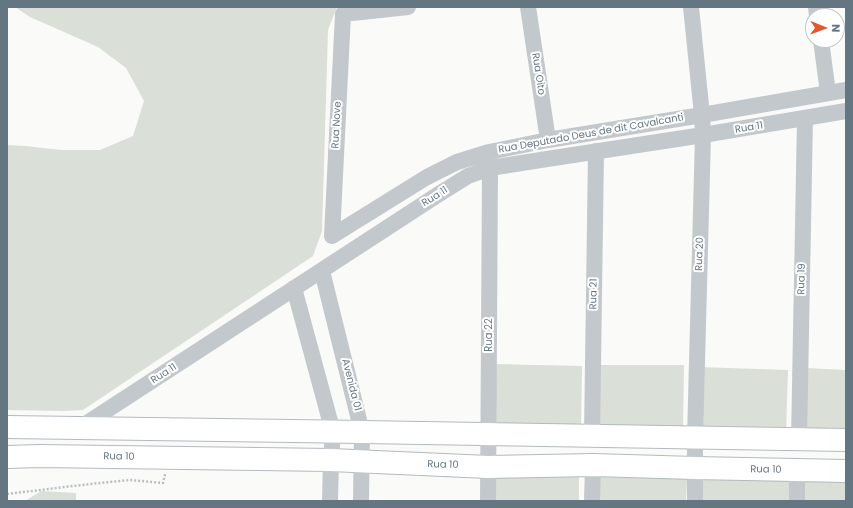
<!DOCTYPE html>
<style>
body{margin:0}
#map{position:relative;width:853px;height:508px;overflow:hidden;background:#fafaf8;font-family:Poppins,sans-serif}
canvas{display:block}
.frame{position:absolute;inset:0;border:8px solid #657683;pointer-events:none}
.north{position:absolute;left:805px;top:8px;width:40px;height:40px;box-sizing:border-box;background:#fff;border:1px solid #c1c8cd;border-radius:50%;rotate:91deg;font-size:11px;font-weight:700;line-height:16px;text-align:center;color:#657683}
.north::after{content:'';display:block;margin:auto;width:14px;height:18px;background:#e4572e;clip-path:polygon(50% 0,100% 100%,50% 72%,0 100%)}
</style>
<div id="map">
<canvas width="853" height="508"></canvas>
<div class="frame"></div>
<div class="north">N</div>
</div>
<script>
const context = document.querySelector('canvas').getContext('2d');
context.lineJoin = 'round';
function paint(path, color) { context.fillStyle = color; context.fill(path, 'evenodd'); }
const poly = rows => new Path2D(rows.map(r => 'M' + r).join(''));
function trace(path, color, width, dash) { context.strokeStyle = color; context.lineWidth = width; context.lineCap = dash ? 'butt' : 'round'; context.setLineDash(dash || []); context.stroke(path); }
function write(font, color, halo, rows, align = 'center') {
  context.font = font + ' Poppins,sans-serif'; context.lineWidth = 4; context.setLineDash([]); context.textBaseline = 'middle'; context.strokeStyle = halo; context.fillStyle = color; for (const [text, x, y, turn = 0] of rows) {
    context.save(); context.translate(x, y); context.rotate((+turn || 0) * Math.PI / 180); context.textAlign = isNaN(turn) ? turn : align; if (halo) context.strokeText(text, 0, 0); context.fillText(text, 0, 0); context.restore();
  }
}
paint(poly([
 [15,7,337,7,328,30,322,231,313,256,83,410,62,411,7,410,7,145,25,146,61,150,100,150,133,136,144,101,126,68,98,47,30,17],
 [493,364,582,366,581,429,492,427],
 [600,365,684,365,683,427,599,426],
 [699,367,788,370,786,433,697,431],
 [805,368,846,370,846,432,804,431],
 [491,473,579,476,579,501,490,501],
 [598,477,687,479,686,501,597,501],
 [701,477,790,480,789,501,700,501],
 [805,479,846,480,846,501,805,501],
 [41,491,76,493,76,501,25,501]
]), '#dadfd7');
const secondary = poly([
 [7,427,362,432,846,440],
 [7,457,39,456,331,460,488,467,593,465,695,468,846,471]
]);
trace(secondary, '#b3babf', 24);
trace(poly([
 [7,494,90,484,130,480,163,483,165,474]
]), '#bbbfc2', 2.5, [2, 2]);
trace(poly([
 [528,7,548,140],
 [691,7,702,115,703,135,695,438,695,501],
 [816,7,817,16],
 [821,40,828,93],
 [332,236,427,177,457,162,489,152,548,140,702,115,846,90],
 [332,236,343,14,408,7],
 [322,271,362,432,361,501],
 [294,288,333,432,331,460,330,501],
 [81,427,439,194,468,176,490,168,547,159,703,135,846,111],
 [592,436,596,151],
 [799,439,805,118],
 [488,501,490,168],
 [592,501,593,465],
 [797,501,797,470]
]), '#c3c8cc', 16);
trace(secondary, '#fff', 22);
write('10px', '#657683', '#fff', [
 ["Rua Oito",538,74,81],
 ["Rua Nove",337,125,-87],
 ["Rua 11",749,128,-9],
 ["Rua Deputado Deus de dit Cavalcanti",591,134,-10],
 ["Rua 11",435,197,-32],
 ["Rua 20",700,254,-88],
 ["Rua 19",802,279,-89],
 ["Rua 21",594,294,-89],
 ["Rua 22",489,335,-90],
 ["Rua 11",164,374,-33],
 ["Avenida 01",351,385,76],
 ["Rua 10",119,457,1],
 ["Rua 10",443,465,2],
 ["Rua 10",766,470,1]
]);
</script>
